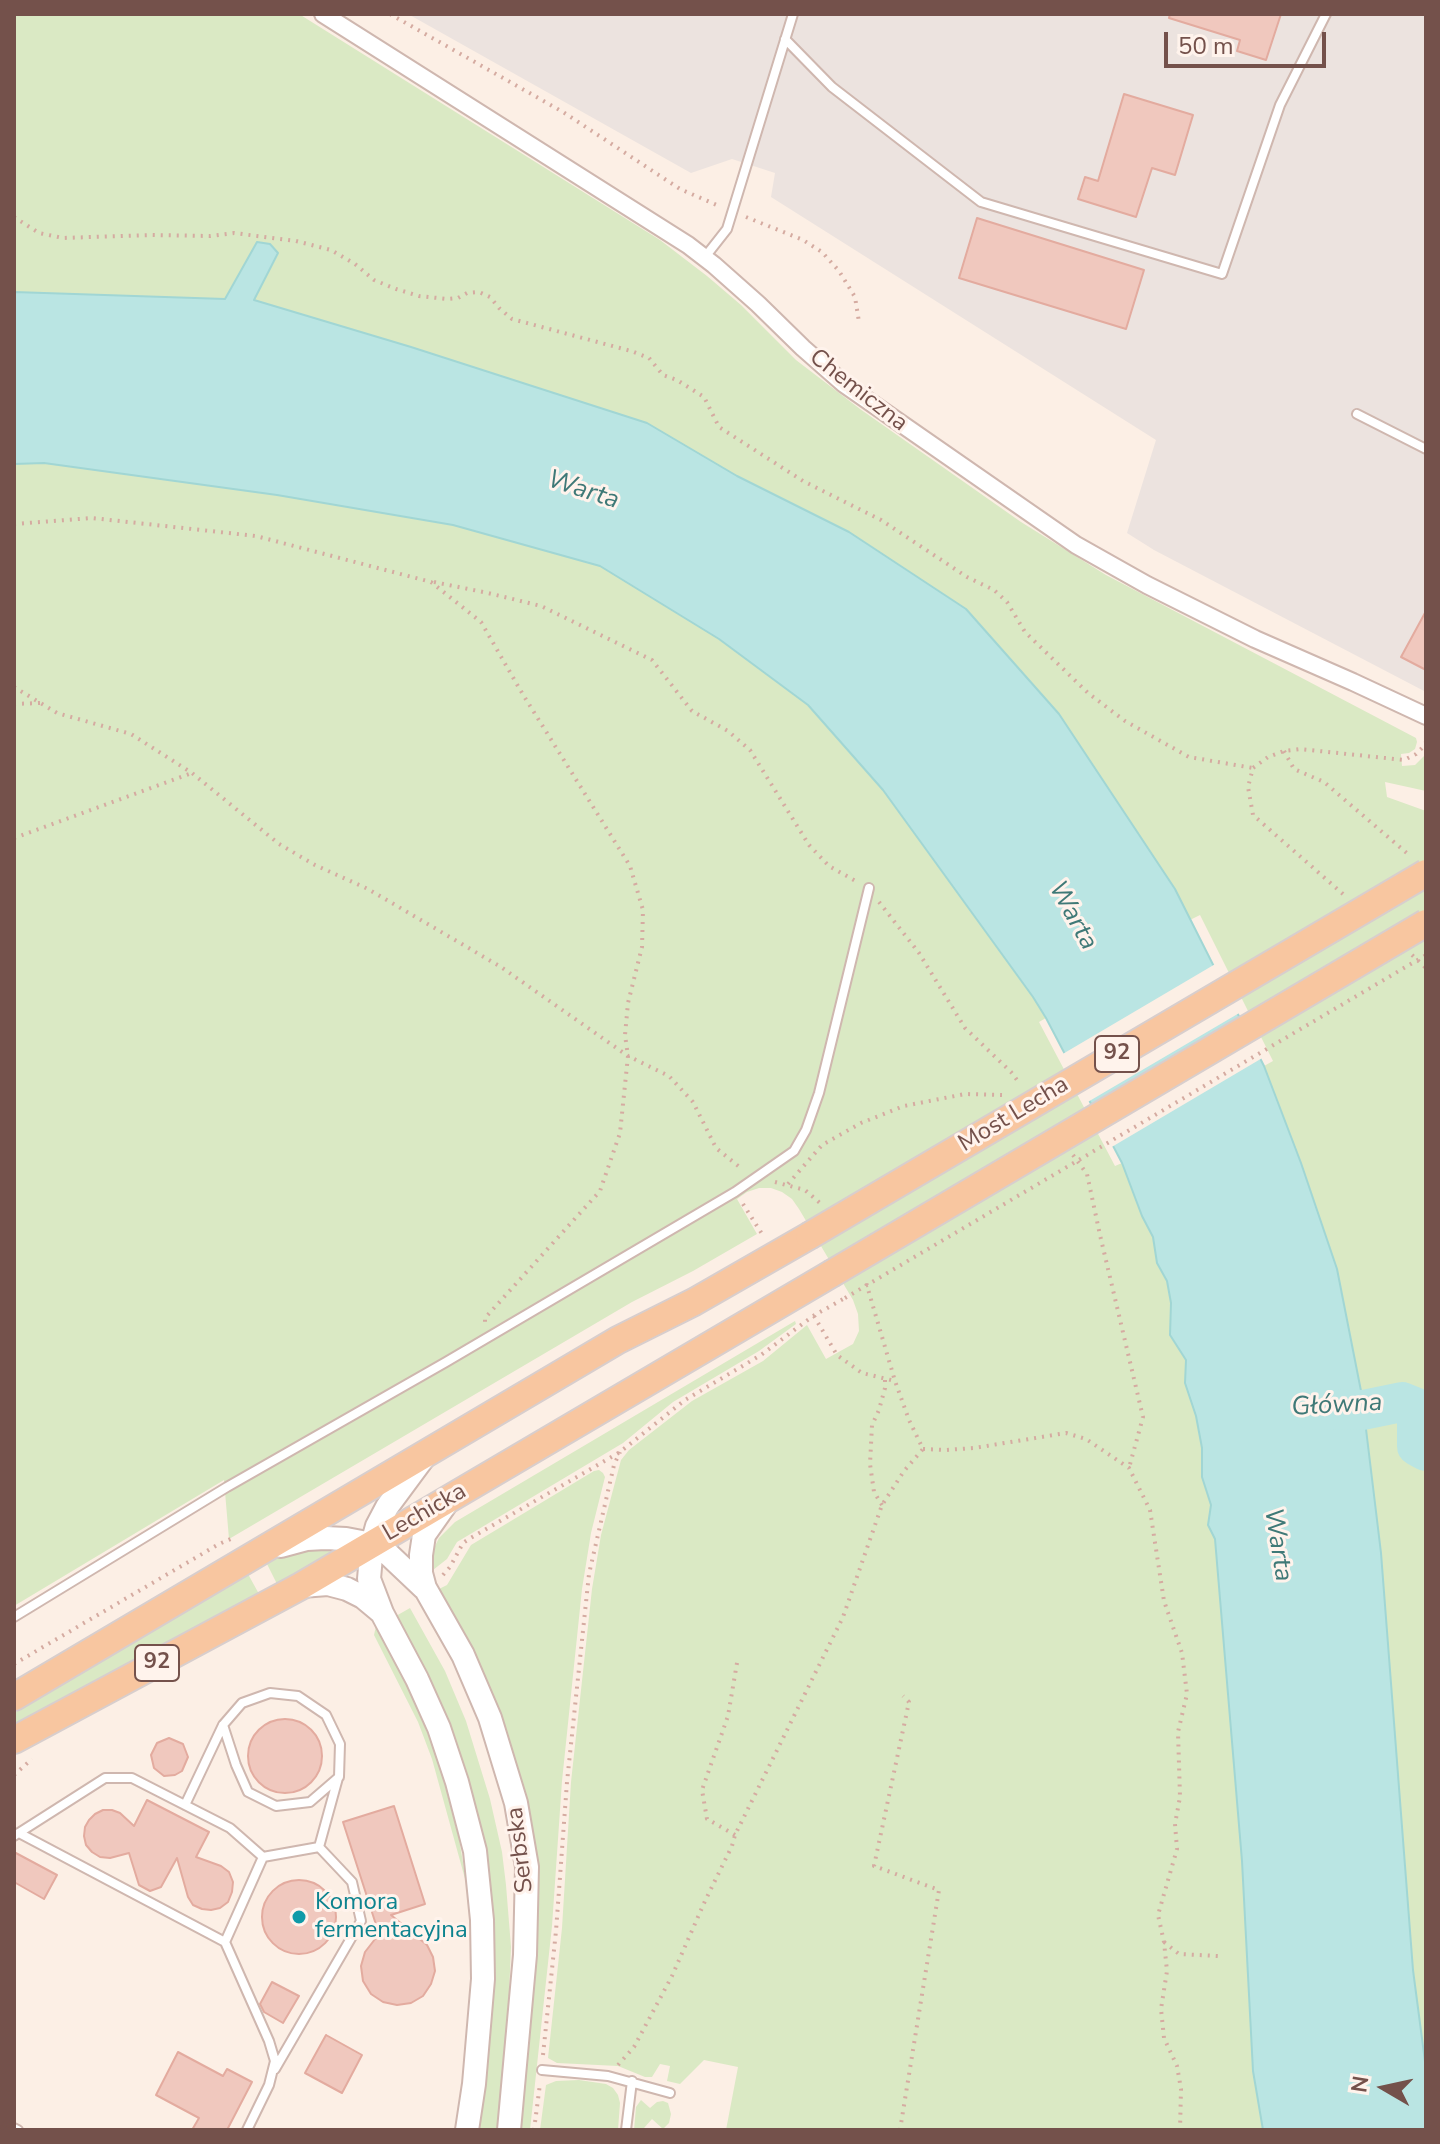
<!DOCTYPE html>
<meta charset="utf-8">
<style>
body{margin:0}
#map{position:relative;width:1440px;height:2144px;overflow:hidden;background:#fcefe5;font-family:"Nunito Sans",sans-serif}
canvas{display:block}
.frame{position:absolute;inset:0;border:16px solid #74514b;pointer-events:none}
.north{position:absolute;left:1344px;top:2048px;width:80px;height:80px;-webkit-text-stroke:6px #fff3ec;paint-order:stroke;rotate:279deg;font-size:22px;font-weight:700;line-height:32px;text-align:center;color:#74514b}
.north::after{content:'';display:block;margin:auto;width:28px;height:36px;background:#74514b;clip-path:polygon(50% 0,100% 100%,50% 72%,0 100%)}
.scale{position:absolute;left:1164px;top:32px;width:162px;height:36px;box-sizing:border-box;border:4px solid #74514b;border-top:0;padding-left:10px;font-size:24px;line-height:28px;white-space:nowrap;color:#74514b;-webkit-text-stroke:6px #fff3ec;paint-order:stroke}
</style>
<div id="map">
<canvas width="1440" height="2144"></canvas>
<div class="frame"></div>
<div class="north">N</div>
<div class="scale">50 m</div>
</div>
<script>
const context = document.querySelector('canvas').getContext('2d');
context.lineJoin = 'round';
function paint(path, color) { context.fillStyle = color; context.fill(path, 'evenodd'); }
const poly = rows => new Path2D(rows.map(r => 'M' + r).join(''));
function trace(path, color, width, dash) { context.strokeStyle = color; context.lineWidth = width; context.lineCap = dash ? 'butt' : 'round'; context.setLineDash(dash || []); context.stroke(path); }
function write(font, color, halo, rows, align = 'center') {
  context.font = font + ' "Nunito Sans",sans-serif'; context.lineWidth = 6; context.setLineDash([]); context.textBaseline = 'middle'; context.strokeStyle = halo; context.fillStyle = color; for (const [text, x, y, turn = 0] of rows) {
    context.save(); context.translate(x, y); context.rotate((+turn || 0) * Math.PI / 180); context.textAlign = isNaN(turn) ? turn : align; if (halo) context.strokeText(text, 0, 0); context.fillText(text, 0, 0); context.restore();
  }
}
paint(poly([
 [408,14,1426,14,1426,692,1154,550,1127,533,1156,440,771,197,775,173,732,159,691,173]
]), '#ece3df');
paint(poly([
 [14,14,299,14,660,240,707,276,741,305,796,360,860,409,1021,522,1106,575,1416,738,1417,742,1415,749,1409,753,1401,754,1402,766,1415,765,1426,754,1426,791,1385,782,1387,797,1426,811,1426,2069,1413,1970,1381,1553,1362,1396,1337,1269,1301,1163,1264,1066,1273,1061,1200,915,1190,920,1175,889,966,609,849,532,737,476,647,423,411,347,254,300,278,254,270,244,257,242,226,299,14,292],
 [44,463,277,495,453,525,600,566,719,639,808,705,883,790,1033,997,1046,1018,1039,1022,1115,1166,1122,1163,1142,1216,1153,1237,1157,1263,1167,1281,1171,1303,1170,1335,1186,1360,1185,1383,1196,1416,1202,1448,1202,1477,1211,1505,1208,1525,1215,1539,1242,1861,1253,2071,1263,2130,726,2130,738,2067,704,2060,680,2084,667,2081,670,2066,660,2064,652,2077,645,2077,618,2066,557,2063,548,2058,562,1928,571,1782,592,1589,601,1535,621,1460,629,1450,692,1401,763,1361,807,1325,826,1359,853,1344,859,1331,858,1314,853,1300,799,1209,792,1199,782,1192,771,1188,759,1188,747,1192,737,1199,757,1234,693,1271,632,1302,229,1539,224,1480,14,1606,14,464],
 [795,1321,796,1324,759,1351,673,1402,623,1443,457,1542,447,1559,433,1570,434,1548,439,1538,455,1522],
 [599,1470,603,1473,605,1477,591,1533,582,1589,562,1781,552,1926,530,2130,521,2130,537,1940,539,1877,537,1853,523,1786,497,1704,477,1658,439,1589,447,1585,471,1545,594,1471],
 [309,1548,333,1549,334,1551,278,1586,266,1562,283,1554],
 [248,1574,259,1594,14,1725,14,1713],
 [410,1608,445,1671,466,1721,490,1799,502,1852,506,1885,511,1947,509,1995,497,2130,479,2130,492,2012,494,1973,493,1922,486,1855,475,1803,451,1726,430,1678,396,1616],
 [376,1626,408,1686,438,1759,459,1839,467,1886,432,1759,418,1722,374,1635],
 [579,2080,606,2084,613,2088,618,2095,620,2103,618,2130,540,2130,546,2085,556,2081],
 [641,2100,650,2108,657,2102,663,2101,668,2103,671,2114,669,2123,663,2129,652,2119,644,2128,646,2130,634,2130,636,2107]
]), '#dae9c4');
const water = poly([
 [257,242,270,244,278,253,254,300,411,347,647,423,737,476,849,532,966,609,1059,714,1175,889,1264,1066,1301,1163,1337,1269,1362,1396,1381,1553,1413,1970,1426,2069,1426,2130,1263,2130,1253,2071,1242,1861,1215,1539,1208,1525,1211,1505,1202,1477,1202,1448,1196,1416,1185,1383,1186,1360,1170,1335,1171,1303,1167,1281,1157,1263,1153,1237,1142,1216,1122,1163,1046,1018,1033,997,883,790,808,705,719,639,600,566,453,525,277,495,44,463,14,464,14,292,225,299,257,242]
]);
paint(water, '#bae5e3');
trace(water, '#a1d6d4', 2);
paint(poly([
 [1217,963,1241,1012,1086,1103,1061,1055],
 [1243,1015,1264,1057,1110,1148,1088,1106]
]), '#fcefe5');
trace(poly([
 [1311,1409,1363,1410,1402,1402,1417,1408,1417,1446,1426,1451]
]), '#bae5e3', 40);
const building = poly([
 [1170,14,1281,14,1266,60,1237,51,1240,40,1169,18,1170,14],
 [1124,94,1193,115,1175,175,1152,168,1136,217,1078,199,1085,177,1098,181,1124,94],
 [977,218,1144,270,1126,329,959,278,977,218],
 [1426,611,1426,670,1401,657,1426,611],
 '248 1756a37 37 0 1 1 74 0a37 37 0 1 1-74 0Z',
 [169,1738,183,1744,188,1757,182,1771,175,1775,164,1776,154,1768,151,1755,157,1743,169,1738],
 [147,1800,209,1832,196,1857,221,1866,229,1872,233,1882,232,1892,228,1902,220,1908,211,1910,202,1909,193,1905,188,1897,177,1858,161,1887,150,1891,139,1885,129,1853,110,1858,100,1857,92,1852,86,1845,84,1836,85,1827,89,1820,95,1814,103,1810,112,1810,120,1813,134,1826,147,1800],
 [394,1806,425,1904,391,1915,427,1945,433,1957,435,1971,431,1984,423,1996,411,2003,397,2005,383,2002,371,1994,363,1981,361,1966,365,1952,379,1934,343,1822,394,1806],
 [14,1852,57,1875,44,1899,14,1882,14,1852],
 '262 1917a37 37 0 1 1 74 0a37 37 0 1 1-74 0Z',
 [272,1982,299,1996,283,2023,264,2012,260,2004,272,1982],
 [326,2035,362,2055,342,2093,305,2073,326,2035],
 [178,2052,223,2076,227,2069,252,2082,227,2130,192,2130,199,2118,156,2095,178,2052]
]);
paint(building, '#f0c8be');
trace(building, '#e3ab9f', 2);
const service = poly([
 [785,39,832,87,981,202,1222,274,1280,105,1326,14],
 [705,257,727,229,793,14],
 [1357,414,1426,449],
 [14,1617,227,1487,446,1362,735,1192,794,1151,806,1130,819,1093,869,888],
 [185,1805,223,1725,242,1703,270,1693,298,1696,326,1715,340,1744,339,1777,310,1802,276,1806,248,1792,236,1765,223,1725],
 [19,1833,225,1942],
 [14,1836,105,1778,132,1778,230,1828,263,1857,225,1942,269,2041,275,2061,269,2085,247,2130],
 [263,1857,319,1847,338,1778],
 [275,2069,361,1921,352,1882,319,1847],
 [542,2070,608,2076,670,2093],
 [14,2128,18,2130],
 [626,2130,632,2081]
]);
const minor = poly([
 [323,14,688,245,714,265,758,304,803,348,844,384,1076,545,1147,585,1255,639,1353,682,1426,716]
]);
const tertiary = poly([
 [424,1457,387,1507,377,1526,372,1544,369,1579,382,1613,417,1679,439,1728,457,1782,475,1851,482,1920,483,1979,474,2084,467,2130],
 [448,1501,424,1535,421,1555,421,1573,425,1588,463,1655,490,1718,516,1803,527,1867,525,1955,509,2130],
 [281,1546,307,1539,325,1538,346,1539,372,1544,387,1553,424,1588],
 [301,1586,328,1584,347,1589,363,1597,381,1612]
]);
const primary = poly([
 [14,1697,618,1340,694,1302,809,1236],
 [14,1740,301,1586,831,1274]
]);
trace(service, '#cfb7af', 12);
trace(minor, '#cfb7af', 20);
trace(tertiary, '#cfb7af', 26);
trace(primary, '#d8cecd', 30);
trace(poly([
 [390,14,563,112,680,189,719,206],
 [14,217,39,233,63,238,151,235,210,236,234,233,296,241,331,250,355,264,374,280,396,289,419,296,447,299,458,298,467,293,479,292,490,297,499,308,512,319,631,351,649,358,663,375,677,380,704,397,719,427,803,481,881,520,967,577,994,590,1007,602,1025,632,1088,693,1125,721,1189,757,1253,768],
 [746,217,803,240,822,252,839,271,855,297,859,322],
 [14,524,92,518,256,536,431,582,481,622,522,693,630,866,643,910,642,947,628,1003,625,1035,628,1056,620,1133,600,1191,485,1318,485,1322],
 [434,582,488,593,541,606,652,660,692,711,728,731,750,750,809,845,829,866,859,883],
 [14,687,57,713,131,734,192,773,279,844,315,865,368,889,501,967,628,1056,669,1076,693,1102,716,1148,742,1169],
 [14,704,40,703],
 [1284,751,1294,769,1324,782,1409,855],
 [14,838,192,773],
 [1343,894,1253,815,1248,787,1253,768,1268,757,1284,751,1300,749,1404,760,1416,754,1422,748,1426,742],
 [879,902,919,953,965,1028,1011,1072,1020,1084],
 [1412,955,1426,968],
 [1073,1155,1087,1174,1100,1235,1143,1417,1129,1468],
 [775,1182,805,1190,820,1203],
 [788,1184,822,1145,861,1123,904,1106,965,1094,1002,1095],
 [743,1204,764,1237],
 [814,1316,837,1355,862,1373,895,1381],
 [923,1449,946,1450,974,1448,1066,1433,1086,1439,1129,1468,1150,1510,1164,1601,1182,1653,1187,1694,1178,1732,1180,1797,1175,1824,1177,1849,1158,1915,1164,1942,1167,1971,1161,2009,1164,2038,1177,2066,1181,2089,1180,2130],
 [882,1505,874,1492,870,1464,872,1425,879,1410,885,1388,885,1378],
 [443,1575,450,1567,463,1543,469,1539,620,1452,685,1400,761,1355,813,1316,845,1298],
 [14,1664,219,1544,233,1538],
 [14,1775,32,1759],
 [735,1835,707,1819,702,1790,728,1716,738,1657],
 [1164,1942,1179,1954,1218,1956],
 [543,2055,556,1931,567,1782,589,1574,614,1465,620,1452],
 [618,2065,634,2047,672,1976,705,1901,732,1846,735,1835,843,1617,882,1505,904,1471,923,1449,909,1420,895,1381,865,1279],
 [534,2130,540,2084],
 [900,2130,939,1890,874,1866,909,1702,903,1696]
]), '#d5aba1', 4, [2, 6]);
trace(service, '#fff', 8);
trace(minor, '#fff', 16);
trace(tertiary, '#fff', 22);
trace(primary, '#f8c6a0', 26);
const primaryBridge = poly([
 [809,1236,1426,873],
 [831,1274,1426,923]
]);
trace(primaryBridge, '#d8cecd', 30, []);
trace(poly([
 [845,1298,1426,955]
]), '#d5aba1', 4, [2, 6]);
trace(primaryBridge, '#f8c6a0', 26);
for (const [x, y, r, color] of [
 [299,1917,8,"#0f9aa8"]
]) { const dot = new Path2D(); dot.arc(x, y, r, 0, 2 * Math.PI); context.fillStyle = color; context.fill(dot); trace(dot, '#fff3ec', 3); }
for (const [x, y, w] of [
 [1117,1054,44],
 [157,1663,44]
]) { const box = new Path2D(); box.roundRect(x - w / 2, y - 18, w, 36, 6); context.fillStyle = '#fff3ec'; context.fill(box); trace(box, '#74514b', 2); }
write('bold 22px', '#74514b', null, [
 ["92",1117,1054],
 ["92",157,1663]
]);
write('24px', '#74514b', '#fff3ec', [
 ["Chemiczna",858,391,38],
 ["Most Lecha",1014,1115,-31],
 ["Lechicka",425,1513,-30],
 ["Serbska",521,1850,-97]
]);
write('24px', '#0d838f', '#fff3ec', [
 ["Komora",315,1903],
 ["fermentacyjna",315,1931]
], 'left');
write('italic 26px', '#3f7977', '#fff3ec', [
 ["Warta",583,491,18],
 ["Warta",1072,916,61],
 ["Główna",1337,1406,-3],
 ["Warta",1277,1545,81]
]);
</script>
